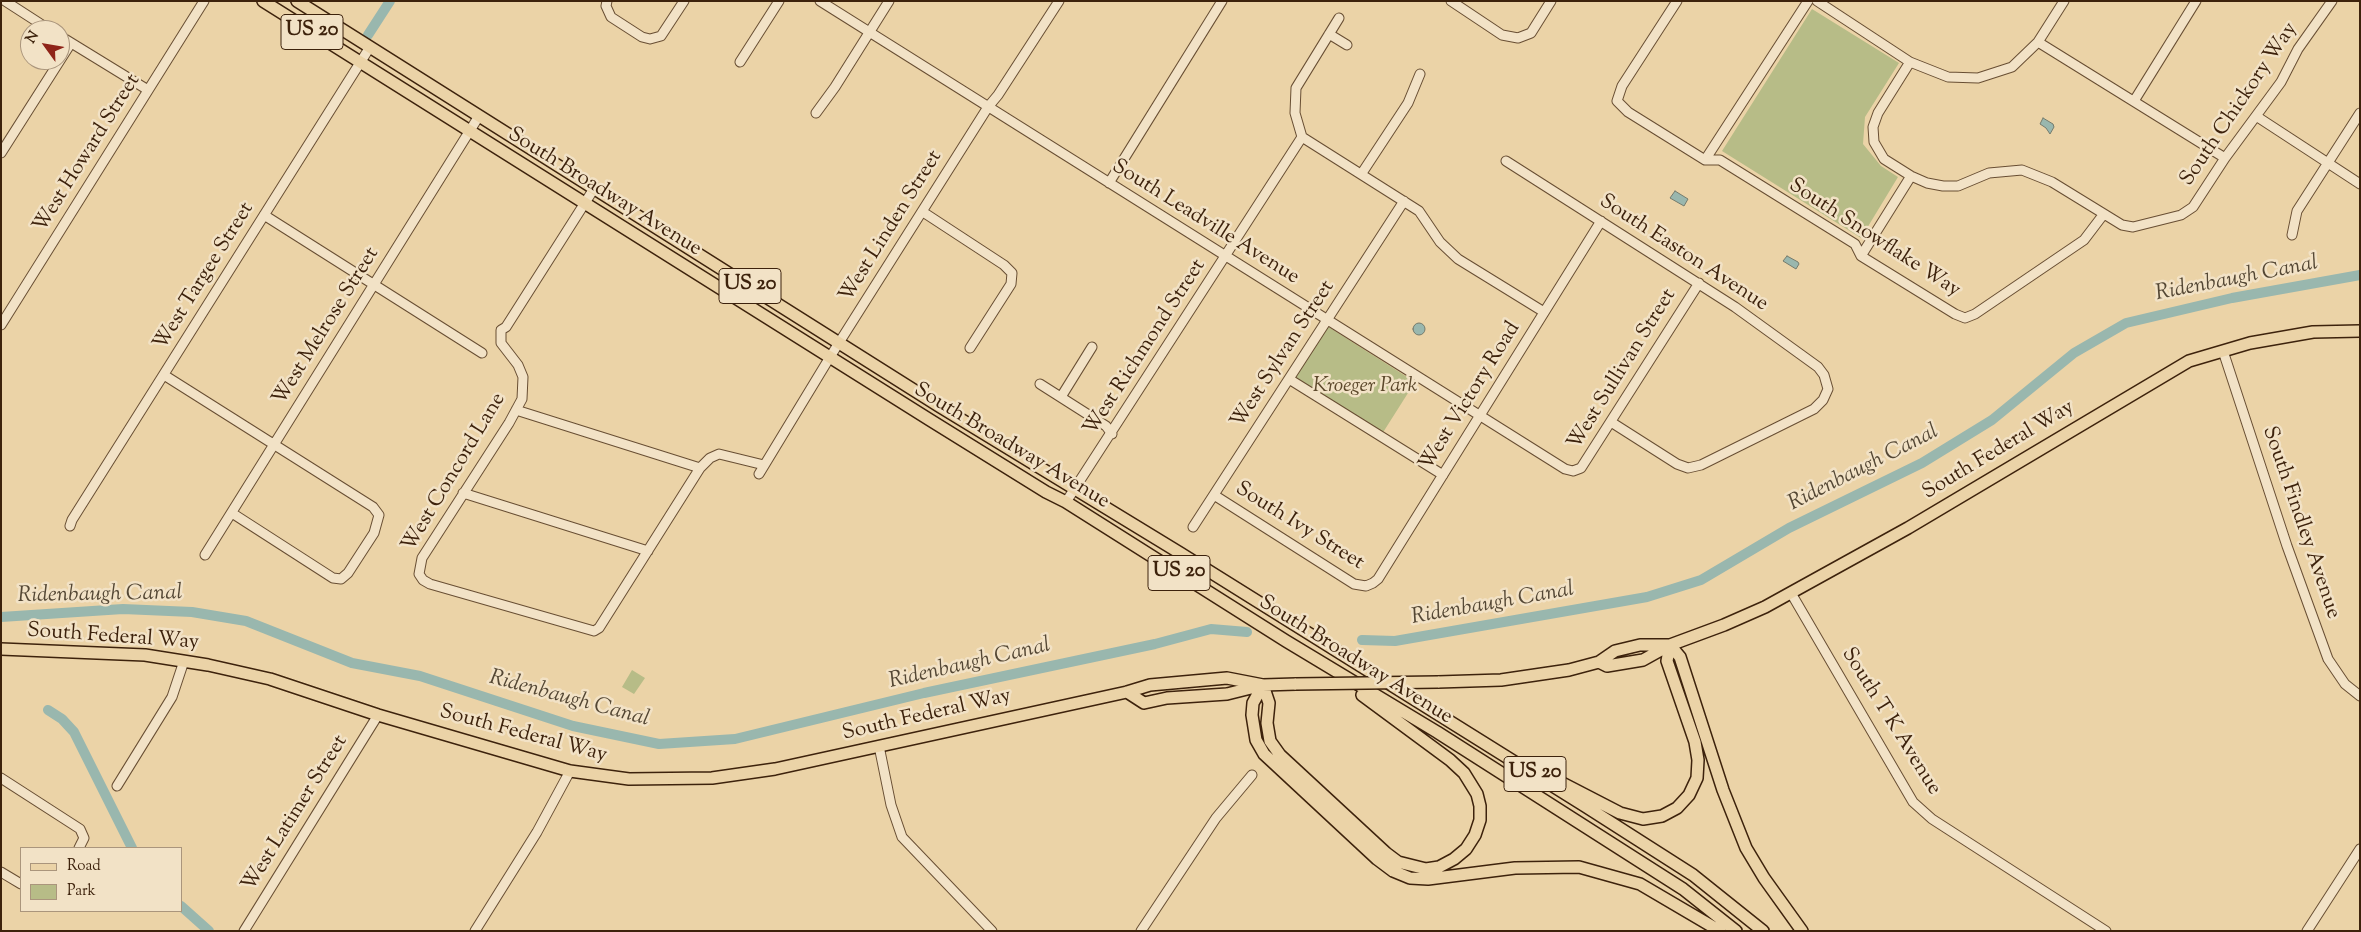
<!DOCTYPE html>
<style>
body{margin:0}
#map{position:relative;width:2361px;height:932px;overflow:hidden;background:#ebd3a7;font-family:"Sorts Mill Goudy",serif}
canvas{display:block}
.frame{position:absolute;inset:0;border:2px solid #3d220c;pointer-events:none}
.legend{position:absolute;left:20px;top:847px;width:162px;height:65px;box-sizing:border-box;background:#f2e2c6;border:1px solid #aa957c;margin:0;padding:6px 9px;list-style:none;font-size:15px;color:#3d220c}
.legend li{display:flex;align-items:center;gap:10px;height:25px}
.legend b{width:25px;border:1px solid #aa957c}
.north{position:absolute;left:20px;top:20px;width:50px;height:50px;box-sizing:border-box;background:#f2e2c6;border:1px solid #aa957c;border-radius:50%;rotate:302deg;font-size:14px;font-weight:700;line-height:20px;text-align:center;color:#3d220c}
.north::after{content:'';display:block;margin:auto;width:18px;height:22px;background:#8f2418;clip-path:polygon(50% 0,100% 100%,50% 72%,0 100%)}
</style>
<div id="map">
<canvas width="2361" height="932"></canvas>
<div class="frame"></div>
<ul class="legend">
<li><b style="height:6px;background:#ebd3a7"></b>Road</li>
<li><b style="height:14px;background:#b7bc87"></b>Park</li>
</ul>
<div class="north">N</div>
</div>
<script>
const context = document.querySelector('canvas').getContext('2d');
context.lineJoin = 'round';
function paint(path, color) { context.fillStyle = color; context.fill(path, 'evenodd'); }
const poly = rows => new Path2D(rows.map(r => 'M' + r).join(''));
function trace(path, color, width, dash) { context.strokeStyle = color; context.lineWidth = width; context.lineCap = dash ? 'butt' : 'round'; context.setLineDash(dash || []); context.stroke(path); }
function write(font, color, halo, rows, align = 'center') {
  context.font = font + ' "Sorts Mill Goudy",serif'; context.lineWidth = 5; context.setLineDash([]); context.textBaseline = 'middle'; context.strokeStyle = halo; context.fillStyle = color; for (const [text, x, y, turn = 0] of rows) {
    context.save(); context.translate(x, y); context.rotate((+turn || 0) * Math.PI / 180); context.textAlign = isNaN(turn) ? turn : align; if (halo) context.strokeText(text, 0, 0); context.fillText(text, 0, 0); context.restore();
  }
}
paint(poly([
 [1812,9,1899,63,1865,117,1863,144,1881,166,1898,177,1861,238,1722,151],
 [1327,326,1415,382,1382,434,1294,378],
 [632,670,645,678,634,694,622,687]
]), '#b7bc87');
const water = poly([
 [2043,118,2053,124,2054,127,2050,134,2046,128,2040,124,2043,118],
 [1675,191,1688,199,1684,206,1670,198,1675,191],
 [1787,256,1798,262,1799,264,1796,269,1783,261,1787,256],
 '1413 329a6 6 0 1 1 12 0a6 6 0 1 1-12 0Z'
]);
paint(water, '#99b7ae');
trace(water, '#747b6d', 1);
trace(poly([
 [368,35,390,1],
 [1,617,123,609,192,612,246,621,352,663,420,676,573,726,659,744,735,739,924,693,1155,644,1211,629,1247,632],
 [1362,640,1395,641,1647,597,1701,580,1789,528,1922,463,1992,420,2074,353,2126,323,2232,298,2360,275],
 [48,710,62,719,74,732,132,848],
 [181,906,209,931]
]), '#99b7ae', 10);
const minor = poly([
 [5,1,50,30],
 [607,1,606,6,611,17,642,37,650,39,661,36,684,1],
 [820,1,1565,469,1573,471,1581,468,1699,283],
 [1451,1,1502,35,1518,38,1531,33,1551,1],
 [1677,1,1622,86,1617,101,1628,112,1705,160,1720,160,1855,244,1861,256,1955,314,1965,318,1975,314,2084,240,2103,215],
 [1817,1,1910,62,1948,77,1978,78,2012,67,2038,42,2225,158],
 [1329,34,1347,45],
 [60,36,148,90],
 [2038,42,2064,1],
 [740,62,779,1],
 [1910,62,1878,113,1873,127,1874,142,1884,159,1911,176,1927,183,1943,186,1958,186,1989,173,2022,170,2052,182,2122,225,2133,227,2181,215,2193,207,2225,158,2281,82,2298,49,2332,1],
 [2134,101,2196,1],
 [816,113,835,87,889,1],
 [2256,116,2360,184],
 [1302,137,1419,211,1440,242,1458,259,1544,312],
 [1302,137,1295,113,1296,88,1339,18],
 [1,153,71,43],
 [1705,160,1808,1],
 [1506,161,1735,307,1818,367,1824,375,1828,389,1823,400,1814,409,1701,465,1688,468,1677,464,1611,422],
 [1362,173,1408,103,1420,74],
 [1109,183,1222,1],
 [595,187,506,327,501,330,501,343,518,365,523,377,522,399,509,423,422,558,419,574,423,580,430,584,594,631,599,628,700,468],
 [923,212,1004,265,1012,273,1011,284,970,348],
 [264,215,482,353],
 [2292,235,2297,211,2360,113],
 [1861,256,1911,176],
 [1,325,204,1],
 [2223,351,2287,546,2328,659,2345,684,2360,696],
 [164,375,373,507,379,515,374,533,348,573,341,579,333,578,232,513],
 [1289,379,1443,475],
 [1040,384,1106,426,1112,434],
 [1061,397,1092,347],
 [516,410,700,468,710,458,719,454,764,465],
 [759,474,830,357,988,107,998,95,1059,1],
 [463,493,648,551],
 [1214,495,1354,584,1366,586,1373,583,1378,579,1601,221],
 [1066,502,1302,137],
 [70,526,72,520,370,47],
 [1193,527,1404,201],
 [205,555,479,116],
 [1791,593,1913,802,1932,819,2106,931],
 [879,746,891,805,902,837,992,931],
 [1,778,80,829,84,838,79,848],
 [117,786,172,697,184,661],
 [1,872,21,884],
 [244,931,378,715],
 [475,931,537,832,570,771],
 [1141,931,1216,818,1252,775],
 [2307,931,2360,849]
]);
const major = poly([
 [263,1,930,420,1046,492,1066,502,1286,641,1437,732,1683,889,1736,931],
 [297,1,939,406,1180,553,1585,806,1693,875,1763,931],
 [1670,645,1680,657,1723,790,1746,848,1764,878,1802,931],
 [1,649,145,655,208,665,270,679,378,715,570,771,629,779,712,778,775,769,1127,692,1150,685,1227,678,1263,685],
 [1599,662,1607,666,1643,660,1670,645,1724,625,1765,607,1908,528,2189,361,2250,343,2313,332,2360,331],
 [1438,682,1501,680,1569,670,1599,662,1615,651,1640,645,1669,645],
 [1263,685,1253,703,1252,715,1256,740,1264,754,1377,859,1393,871,1410,878,1428,879,1515,868,1579,867,1640,884,1720,931],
 [1263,685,1269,703,1267,723,1270,741,1280,755,1386,853,1398,862,1426,869,1439,867,1454,859,1466,849,1475,835,1480,820,1480,806,1477,794,1464,773,1450,760,1362,695],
 [1127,692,1144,703,1167,698,1227,694,1263,685,1296,684],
 [1560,782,1620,813,1643,819,1662,816,1677,808,1689,795,1697,778,1698,760,1695,742,1667,661,1670,645]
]);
trace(minor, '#684e33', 11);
trace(major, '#3d220c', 14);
trace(minor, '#f2e2c6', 9);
trace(major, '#ebd3a7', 11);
const majorBridge = poly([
 [1296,684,1438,682]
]);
trace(majorBridge, '#3d220c', 14, []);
trace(majorBridge, '#ebd3a7', 11);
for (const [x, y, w] of [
 [312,32,62],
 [750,286,62],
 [1179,573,62],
 [1535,774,62]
]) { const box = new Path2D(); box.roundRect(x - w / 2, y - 17.5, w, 35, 4); context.fillStyle = '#f2e2c6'; context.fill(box); trace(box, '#3d220c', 1); }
write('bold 20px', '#3d220c', null, [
 ["US 20",312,32],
 ["US 20",750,286],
 ["US 20",1179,573],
 ["US 20",1535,774]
]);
write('21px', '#3d220c', '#f2e2c6', [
 ["South Chickory Way",2240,105,-56],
 ["West Howard Street",88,154,-58],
 ["South Broadway Avenue",604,193,32],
 ["South Leadville Avenue",1205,223,32],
 ["West Linden Street",892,227,-58],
 ["South Snowflake Way",1874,239,33],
 ["South Easton Avenue",1683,254,33],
 ["West Targee Street",205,277,-58],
 ["West Melrose Street",327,327,-58],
 ["West Richmond Street",1146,348,-57],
 ["West Sylvan Street",1284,355,-57],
 ["West Sullivan Street",1623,370,-58],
 ["West Victory Road",1471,397,-58],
 ["South Broadway Avenue",1011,447,31],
 ["South Federal Way",1999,451,-31],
 ["West Concord Lane",455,473,-59],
 ["South Findley Avenue",2300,523,71],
 ["South Ivy Street",1299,527,32],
 ["South Federal Way",113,638,4],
 ["South Broadway Avenue",1355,661,32],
 ["South Federal Way",927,716,-13],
 ["South T K Avenue",1890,722,58],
 ["South Federal Way",523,735,15],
 ["West Latimer Street",296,814,-58]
]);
write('italic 21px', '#5c482b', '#f2e2c6', [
 ["Kroeger Park",1365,387]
]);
write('italic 22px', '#544734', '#f2e2c6', [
 ["Ridenbaugh Canal",2237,280,-11],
 ["Ridenbaugh Canal",1864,469,-27],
 ["Ridenbaugh Canal",100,596,-1],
 ["Ridenbaugh Canal",1493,605,-10],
 ["Ridenbaugh Canal",970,665,-13],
 ["Ridenbaugh Canal",569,700,15]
]);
</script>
